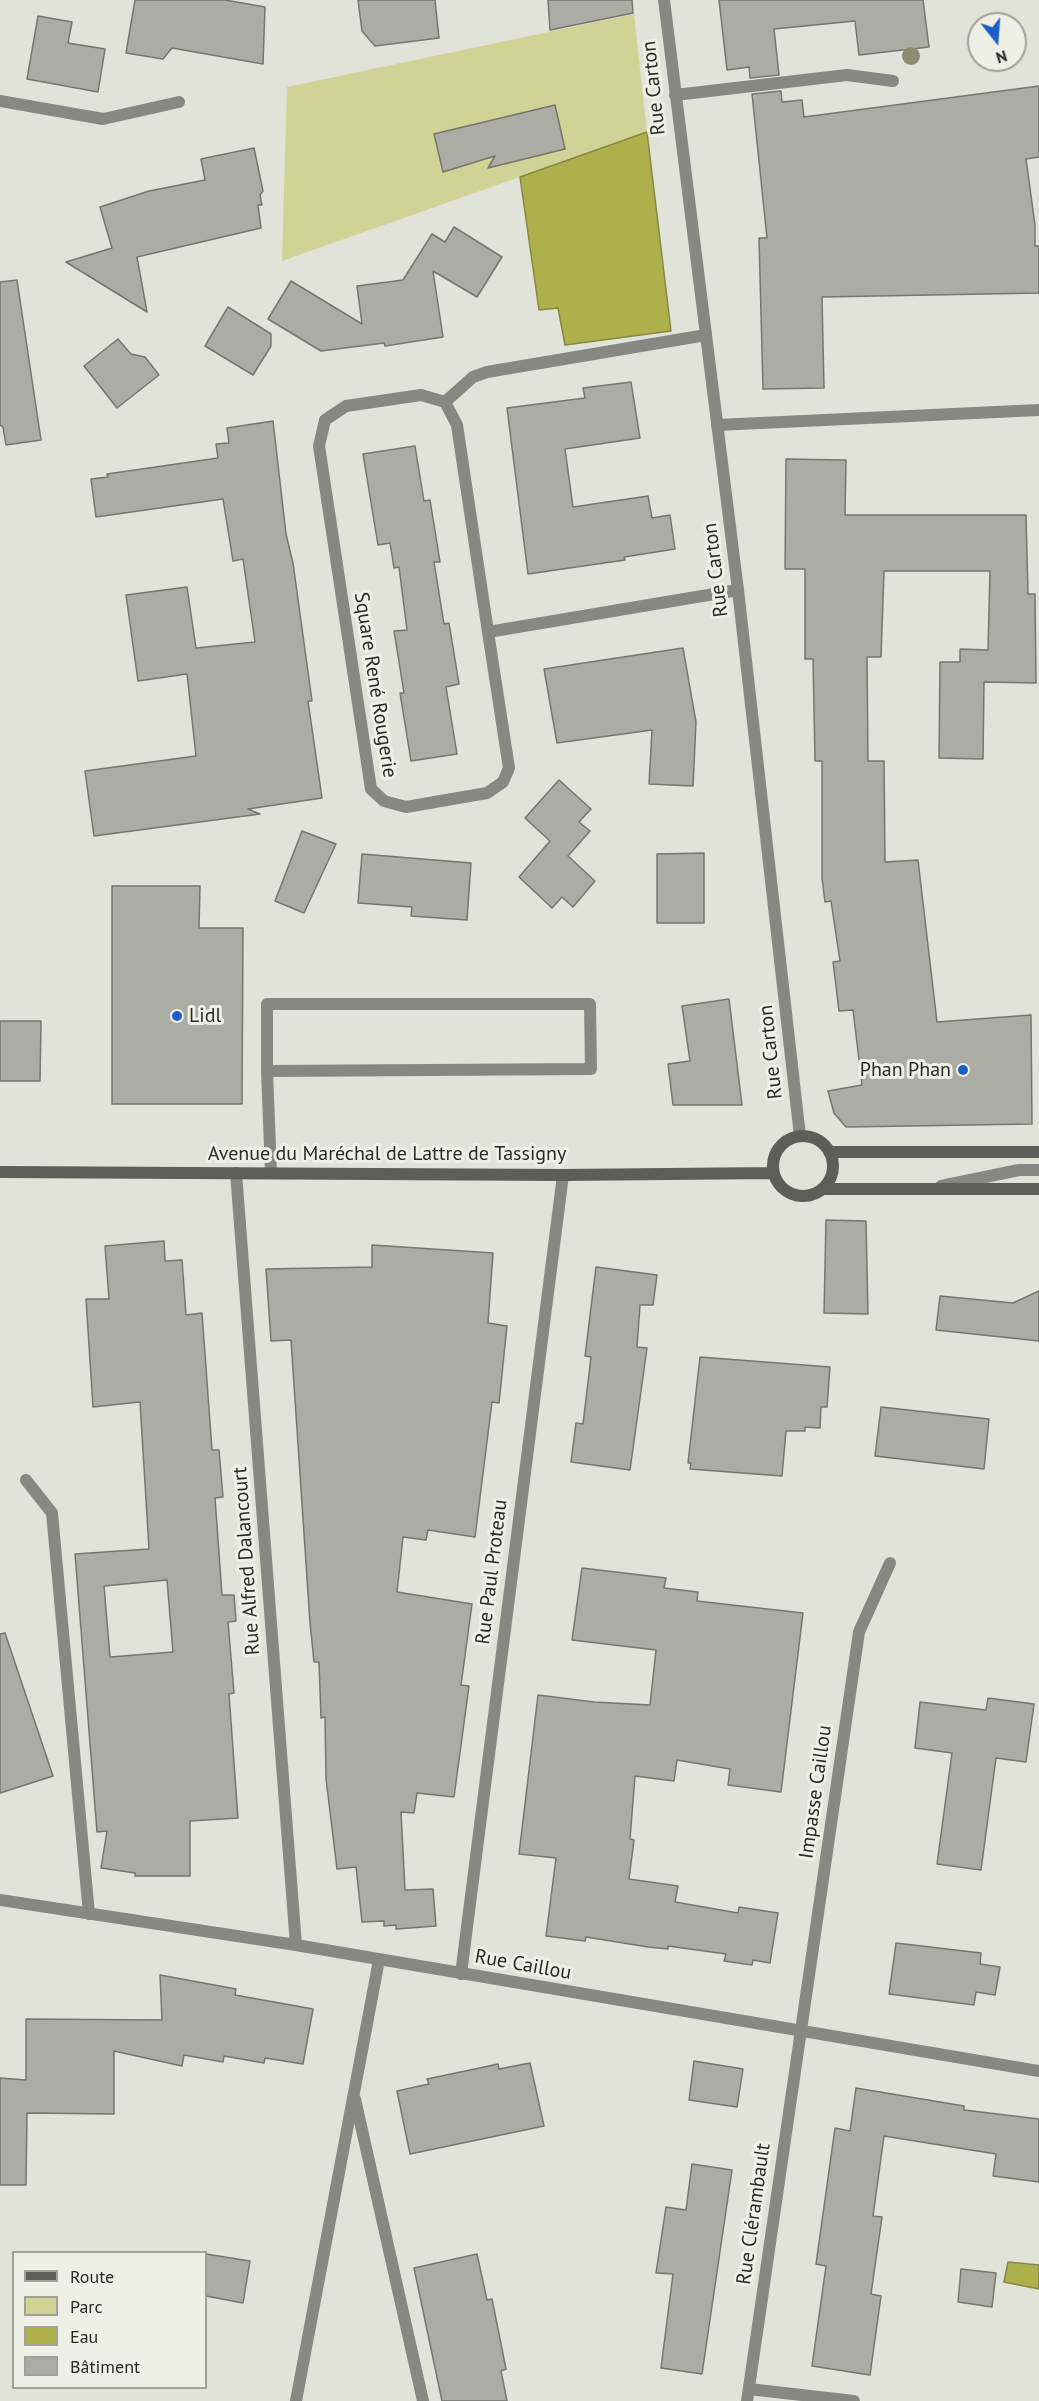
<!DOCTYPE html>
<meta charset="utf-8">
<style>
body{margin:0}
#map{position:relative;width:1039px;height:2401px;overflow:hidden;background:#e1e2d8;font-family:"PT Sans",sans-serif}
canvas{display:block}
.legend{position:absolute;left:12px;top:2251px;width:195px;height:138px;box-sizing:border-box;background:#eeefe5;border:2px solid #a0a099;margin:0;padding:8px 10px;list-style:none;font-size:18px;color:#2a2a27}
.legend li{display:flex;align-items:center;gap:12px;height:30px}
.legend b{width:30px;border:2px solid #a0a099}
.north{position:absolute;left:967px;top:12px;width:60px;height:60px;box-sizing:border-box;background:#eeefe5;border:2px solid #a0a099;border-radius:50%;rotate:163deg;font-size:16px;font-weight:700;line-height:24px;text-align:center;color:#2a2a27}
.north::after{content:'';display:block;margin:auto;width:21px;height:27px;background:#1c5ec9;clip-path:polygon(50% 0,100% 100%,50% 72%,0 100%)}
</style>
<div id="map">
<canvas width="1039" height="2401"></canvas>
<ul class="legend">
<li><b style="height:8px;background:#5d5e58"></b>Route</li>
<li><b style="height:16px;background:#d1d396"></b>Parc</li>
<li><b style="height:16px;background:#aeb04c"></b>Eau</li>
<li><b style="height:16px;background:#abaca3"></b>Bâtiment</li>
</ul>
<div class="north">N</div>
</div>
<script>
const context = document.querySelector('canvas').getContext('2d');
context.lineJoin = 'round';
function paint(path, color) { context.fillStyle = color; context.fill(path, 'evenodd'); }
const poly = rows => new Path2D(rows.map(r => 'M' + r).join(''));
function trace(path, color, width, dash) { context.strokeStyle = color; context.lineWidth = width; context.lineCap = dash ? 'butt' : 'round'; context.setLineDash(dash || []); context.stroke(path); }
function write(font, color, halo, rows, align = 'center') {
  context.font = font + ' "PT Sans",sans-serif'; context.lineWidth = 6; context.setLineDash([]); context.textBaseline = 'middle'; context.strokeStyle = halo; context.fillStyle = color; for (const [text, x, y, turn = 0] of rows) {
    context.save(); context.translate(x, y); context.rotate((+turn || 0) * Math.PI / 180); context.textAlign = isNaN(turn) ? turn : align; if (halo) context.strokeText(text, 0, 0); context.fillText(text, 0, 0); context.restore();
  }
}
paint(poly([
 [634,14,647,132,282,261,287,87]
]), '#d1d396');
const water = poly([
 [647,132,671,331,565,345,558,308,539,310,520,177,647,132],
 [1008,2262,1039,2265,1039,2289,1004,2282,1008,2262]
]);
paint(water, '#aeb04c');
trace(water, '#868841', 1.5);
const building = poly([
 [135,0,225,0,265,7,263,64,172,48,163,59,126,53,135,0],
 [358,0,435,0,439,38,375,46,362,31,358,0],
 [548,0,632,0,633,13,550,30,548,0],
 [719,0,923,0,929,47,859,55,855,21,774,29,779,75,750,78,749,67,727,70,719,0],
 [38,16,72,22,68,43,105,49,98,92,27,79,38,16],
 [1039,86,1039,157,1026,159,1035,225,1035,246,1039,246,1039,293,822,297,824,388,763,389,759,238,767,238,752,94,781,91,782,102,802,100,804,117,1039,86],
 [555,105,565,149,488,168,495,156,443,172,434,134,555,105],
 [254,148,263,191,260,195,262,205,258,205,261,228,137,257,147,312,66,262,112,248,100,207,149,191,205,180,201,159,254,148],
 [454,227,502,257,477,297,433,271,443,337,385,346,384,343,321,351,268,319,291,281,362,324,357,286,403,280,432,234,445,242,454,227],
 [17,280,41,440,6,445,3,427,0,425,0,282,17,280],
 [228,307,271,334,271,346,253,375,205,346,228,307],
 [118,339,131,354,145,357,159,375,117,408,84,366,118,339],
 [631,382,640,438,565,449,573,507,648,496,652,518,670,515,675,549,624,557,625,560,528,574,507,408,585,398,583,388,631,382],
 [273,421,286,534,293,563,312,701,308,701,322,798,248,809,260,814,94,836,85,771,196,756,187,674,138,681,126,595,187,587,196,648,255,642,243,559,233,561,223,499,96,517,91,479,108,477,107,474,218,458,216,444,229,443,227,428,273,421],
 [415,446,424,501,430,500,440,562,434,562,444,624,449,623,459,684,446,687,457,754,411,761,400,693,404,693,394,631,407,630,399,567,394,568,390,543,378,545,363,454,415,446],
 [786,459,846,460,845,515,1026,515,1028,594,1035,594,1036,683,984,682,983,759,939,758,940,662,960,662,960,649,988,650,990,571,884,571,881,657,867,657,868,761,884,761,885,862,918,860,937,1022,1031,1015,1032,1124,846,1127,834,1113,828,1091,862,1085,853,1010,839,1011,833,962,840,961,831,901,825,902,822,878,822,761,815,761,813,659,805,659,805,569,785,569,786,459],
 [683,648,696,722,693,786,649,784,652,730,557,743,544,669,683,648],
 [559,780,591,809,579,822,590,831,568,856,595,881,573,907,562,897,552,908,519,877,550,841,525,818,559,780],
 [302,831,336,844,304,913,275,901,302,831],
 [704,853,704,923,657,923,657,854,704,853],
 [362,854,471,863,467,920,411,916,412,907,358,903,362,854],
 [112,886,200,886,199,928,243,928,242,1104,112,1104,112,886],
 [729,999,742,1105,673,1105,668,1064,690,1061,682,1006,729,999],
 [0,1021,41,1021,40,1081,0,1081,0,1021],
 [826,1220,866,1221,868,1314,824,1313,826,1220],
 [164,1241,165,1261,182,1260,186,1315,202,1313,212,1450,219,1450,223,1497,215,1498,222,1595,234,1595,236,1621,228,1622,234,1693,229,1694,238,1818,190,1821,190,1876,135,1876,135,1873,101,1868,107,1831,97,1832,75,1554,149,1549,140,1402,93,1407,86,1299,109,1299,105,1246,164,1241],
 [167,1580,173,1652,110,1657,104,1586,167,1580],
 [372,1245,493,1253,488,1323,507,1326,499,1403,492,1402,475,1537,428,1530,426,1540,403,1537,397,1592,472,1604,461,1685,469,1686,454,1797,417,1793,414,1813,401,1812,405,1890,433,1889,436,1926,396,1929,396,1925,384,1926,384,1921,362,1922,356,1867,337,1869,326,1779,325,1717,321,1718,319,1662,314,1662,310,1623,291,1340,271,1341,266,1269,372,1267,372,1245],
 [596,1267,657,1275,653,1305,640,1305,637,1347,647,1348,630,1470,571,1462,576,1423,583,1424,591,1357,585,1356,596,1267],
 [1039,1291,1039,1341,936,1330,940,1296,1013,1303,1039,1291],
 [700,1357,830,1367,827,1407,821,1407,820,1428,805,1427,805,1431,786,1431,782,1476,690,1469,691,1463,688,1463,700,1357],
 [881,1407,989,1419,984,1469,875,1456,881,1407],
 [582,1568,666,1578,664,1588,698,1592,697,1601,803,1613,781,1792,728,1785,730,1769,677,1760,674,1781,635,1776,630,1839,634,1840,629,1879,678,1886,675,1902,738,1913,739,1907,778,1913,770,1963,753,1960,752,1965,724,1961,726,1954,668,1946,668,1949,648,1947,586,1937,585,1941,546,1936,556,1858,519,1854,538,1695,594,1702,650,1705,656,1650,572,1640,582,1568],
 [5,1633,53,1776,0,1793,0,1634,5,1633],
 [988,1698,1034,1704,1026,1762,996,1758,981,1870,937,1864,952,1753,915,1748,920,1702,986,1710,988,1698],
 [896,1943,981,1953,980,1964,1000,1967,995,1995,976,1992,974,2005,889,1994,896,1943],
 [160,1975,236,1989,235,1995,313,2009,303,2064,265,2058,264,2063,224,2056,223,2062,184,2055,182,2066,114,2051,114,2114,27,2113,26,2185,0,2185,0,2078,26,2080,26,2019,162,2020,160,1975],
 [694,2061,743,2069,737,2107,689,2100,694,2061],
 [530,2063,544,2126,410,2154,397,2091,429,2084,427,2079,475,2069,498,2064,499,2069,530,2063],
 [856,2088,964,2106,964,2110,1039,2119,1039,2182,993,2176,996,2154,884,2136,873,2216,882,2217,871,2294,881,2296,870,2375,812,2366,826,2266,816,2264,835,2128,850,2131,856,2088],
 [692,2164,732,2170,702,2374,661,2368,673,2274,656,2273,666,2207,686,2210,692,2164],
 [206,2254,250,2261,243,2303,206,2296,206,2254],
 [477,2254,487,2300,492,2299,506,2369,501,2371,507,2401,442,2401,414,2268,477,2254],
 [961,2269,996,2273,992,2307,958,2302,961,2269]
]);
paint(building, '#abaca3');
trace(building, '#76766d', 1.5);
trace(poly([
 [675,95,847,75,893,81],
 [445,402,473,377,487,372,706,335],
 [717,425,1039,410],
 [267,1071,267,1004,590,1004,591,1069,267,1071,271,1173],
 [941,1186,1019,1170,1039,1170],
 [26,1480,52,1513,89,1914],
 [355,2099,423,2401],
 [296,2401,379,1960]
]), '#878884', 12);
trace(poly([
 [664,0,738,590,800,1136],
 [0,101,103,119,179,102],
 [488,632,457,425,445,402,421,395,346,406,325,420,319,446,371,789,384,801,406,807,487,793,503,782,509,768,488,632,738,590],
 [236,1173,296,1945],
 [0,1900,296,1945,1039,2071],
 [461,1974,563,1175],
 [749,2389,854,2401],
 [747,2401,859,1632,890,1563]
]), '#878884', 12);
trace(poly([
 '773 1166a30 30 0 1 1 60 0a30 30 0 1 1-60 0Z',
 [829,1152,1039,1152],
 [0,1172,563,1175,773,1173],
 [822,1189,1039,1189]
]), '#5d5e58', 12);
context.fillStyle = '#8c8d71';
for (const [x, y] of [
 [911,56]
]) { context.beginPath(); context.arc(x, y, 9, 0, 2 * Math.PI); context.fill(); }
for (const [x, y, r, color] of [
 [177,1016,6,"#1c5ec9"],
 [963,1070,6,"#1c5ec9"]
]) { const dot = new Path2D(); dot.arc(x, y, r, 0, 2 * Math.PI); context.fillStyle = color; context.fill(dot); trace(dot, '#eeefe5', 2); }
write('20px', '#2a2a27', '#eeefe5', [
 ["Rue Carton",654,88,-96],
 ["Rue Carton",716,570,-97],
 ["Square René Rougerie",375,685,81],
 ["Rue Carton",771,1052,-96],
 ["Avenue du Maréchal de Lattre de Tassigny",387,1154],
 ["Rue Alfred Dalancourt",247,1561,-94],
 ["Rue Paul Proteau",492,1572,-83],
 ["Impasse Caillou",816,1792,-82],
 ["Rue Caillou",523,1965,10],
 ["Rue Clérambault",754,2214,-82]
]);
write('20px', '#2a2a27', '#eeefe5', [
 ["Lidl",189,1016],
 ["Phan Phan",951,1070,"right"]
], 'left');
</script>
